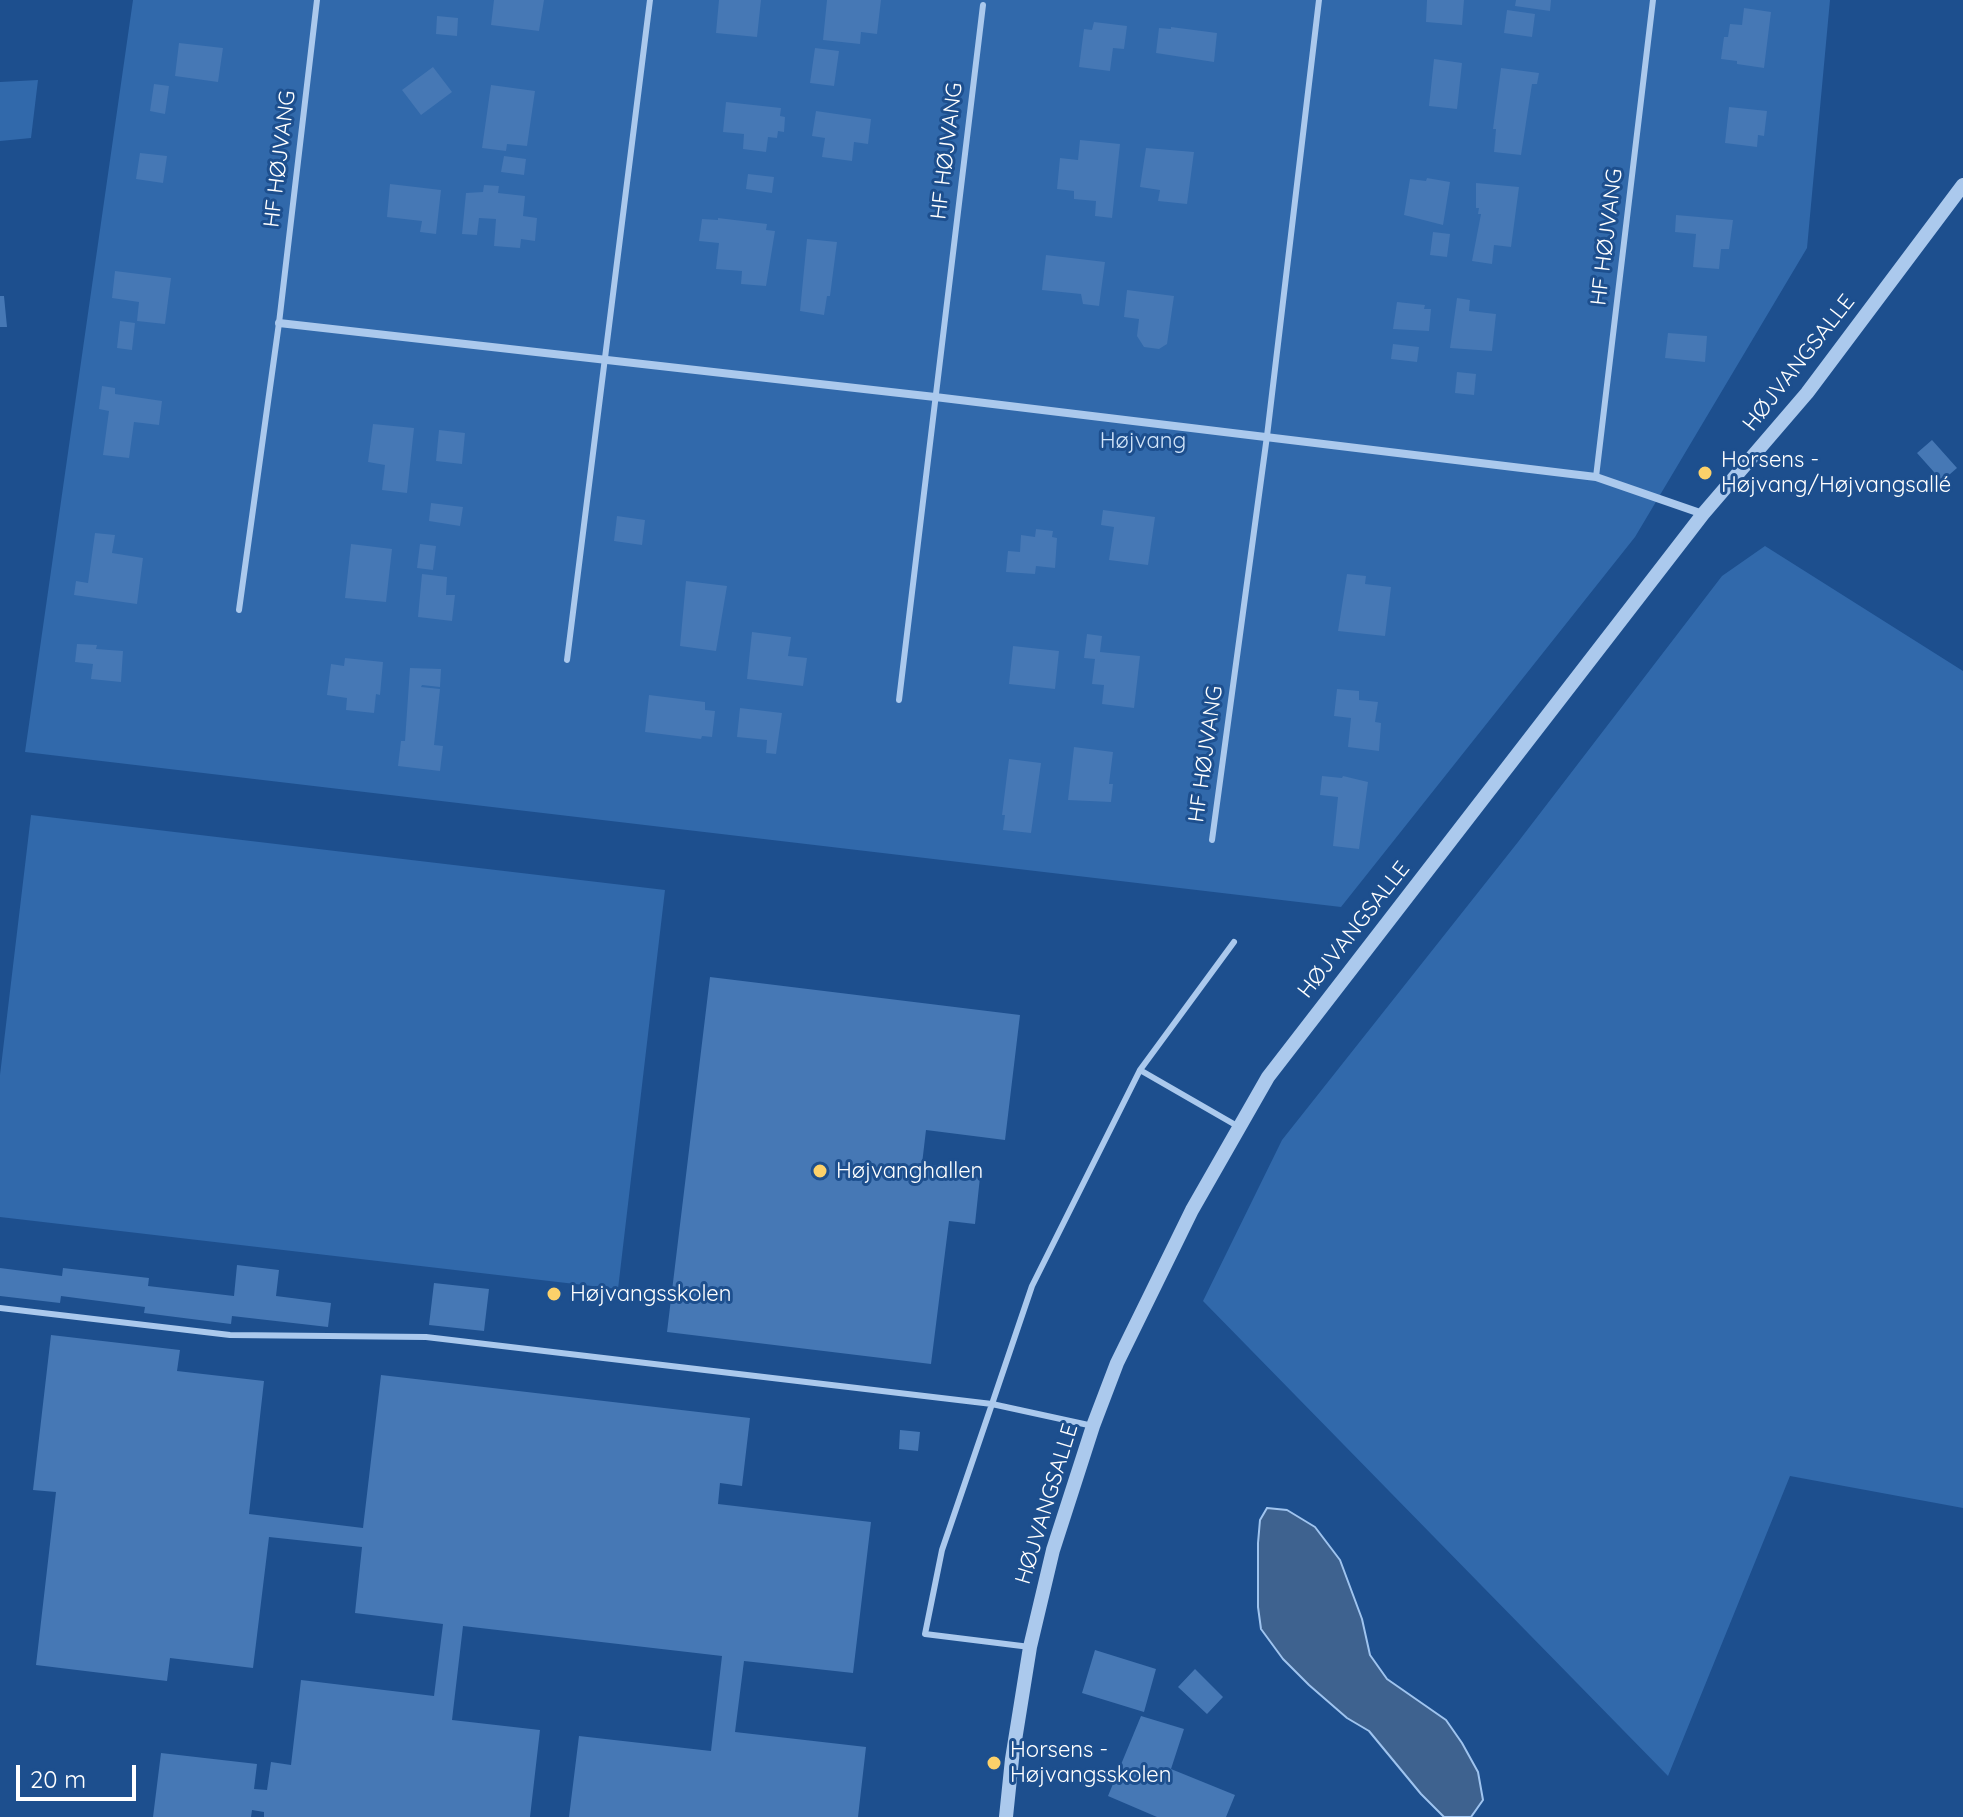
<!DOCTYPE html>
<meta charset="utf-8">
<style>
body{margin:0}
#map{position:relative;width:1963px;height:1817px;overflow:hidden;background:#1d4f8e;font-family:Quicksand,sans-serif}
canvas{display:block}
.scale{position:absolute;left:16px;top:1765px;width:120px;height:36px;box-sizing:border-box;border:4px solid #fff;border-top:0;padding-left:10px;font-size:24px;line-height:28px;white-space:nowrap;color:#fff;-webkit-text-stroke:6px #1d4f8e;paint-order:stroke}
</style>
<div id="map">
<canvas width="1963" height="1817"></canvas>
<div class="scale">20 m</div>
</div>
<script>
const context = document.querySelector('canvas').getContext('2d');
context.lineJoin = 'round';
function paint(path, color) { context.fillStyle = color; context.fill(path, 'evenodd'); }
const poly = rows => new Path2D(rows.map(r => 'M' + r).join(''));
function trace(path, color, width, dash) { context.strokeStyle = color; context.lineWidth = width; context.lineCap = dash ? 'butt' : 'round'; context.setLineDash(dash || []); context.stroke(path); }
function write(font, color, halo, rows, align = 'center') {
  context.font = font + ' Quicksand,sans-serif'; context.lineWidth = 6; context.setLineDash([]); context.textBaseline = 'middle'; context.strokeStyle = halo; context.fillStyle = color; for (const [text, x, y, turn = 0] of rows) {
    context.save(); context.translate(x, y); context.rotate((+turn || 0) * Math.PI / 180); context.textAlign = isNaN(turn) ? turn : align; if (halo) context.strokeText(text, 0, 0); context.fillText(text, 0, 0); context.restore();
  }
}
paint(poly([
 [133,0,1830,0,1807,248,1635,537,1341,907,25,752],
 [38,80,31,138,0,141,0,82],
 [1765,546,1963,671,1963,1508,1790,1476,1668,1776,1203,1301,1282,1140,1518,842,1722,576],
 [31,815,665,890,618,1289,0,1217,0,1075]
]), '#3169ab');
const water = poly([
 [1267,1508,1287,1510,1315,1527,1340,1560,1362,1619,1370,1655,1387,1679,1446,1720,1462,1743,1478,1772,1483,1800,1471,1817,1444,1817,1421,1794,1369,1731,1347,1718,1309,1685,1283,1659,1261,1629,1258,1607,1258,1543,1260,1520,1267,1508]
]);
paint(water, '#3e628f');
trace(water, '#9fc4ef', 2);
paint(poly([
 [494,0,544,0,539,31,491,25],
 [719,0,761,0,757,37,716,33],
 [827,0,881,0,877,34,861,32,860,44,823,40],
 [1427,0,1464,0,1462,25,1426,22],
 [1516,0,1551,0,1550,11,1515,6],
 [1744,8,1771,12,1764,68,1737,64,1737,61,1721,59,1724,37,1728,37,1730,24,1742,25],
 [1507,10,1535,14,1532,37,1504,33],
 [437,16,458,18,457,36,436,34],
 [1094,22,1127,26,1124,49,1113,48,1110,71,1079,67,1084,29,1092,30],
 [1171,27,1217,33,1214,62,1156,53,1159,28,1171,29],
 [179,43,223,48,218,82,175,76],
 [815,48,839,51,834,86,810,83],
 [1434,59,1462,63,1457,109,1429,106],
 [433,67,452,92,421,115,402,90],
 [1501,68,1539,73,1537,84,1532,84,1521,155,1494,152,1496,129,1493,129],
 [154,84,169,86,165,114,150,111],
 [491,85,535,91,527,146,507,144,506,151,482,148],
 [726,102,781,108,780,116,785,117,784,132,778,131,777,138,768,137,766,152,743,149,744,134,723,132],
 [1729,107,1767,111,1764,136,1758,135,1757,147,1725,143],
 [816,111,871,119,868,144,854,142,852,161,822,157,825,138,812,136],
 [1080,140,1120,144,1112,218,1095,216,1096,201,1074,199,1074,191,1057,189,1060,158,1078,160],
 [1146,148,1194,152,1187,204,1158,201,1160,190,1140,187],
 [140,153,167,156,163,183,136,179],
 [504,156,526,159,524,175,501,172],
 [748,174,774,177,772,193,746,189],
 [1427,178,1450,182,1443,225,1404,215,1410,179,1426,181],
 [1476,183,1519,187,1511,247,1494,245,1492,264,1472,261,1481,214,1478,214,1479,208,1476,208],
 [390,184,441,190,436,234,420,232,422,221,387,217],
 [484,185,499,186,498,193,525,196,523,216,537,218,535,241,521,239,520,248,494,246,496,219,479,218,477,235,462,234,466,193,483,192],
 [1676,215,1733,220,1729,249,1721,249,1719,269,1693,267,1696,234,1675,232],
 [718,218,767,224,766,230,775,231,766,286,741,284,742,271,716,269,719,243,699,241,702,219,718,220],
 [1433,232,1450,234,1447,257,1430,255],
 [807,239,837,242,830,296,827,296,824,315,800,311],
 [1046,255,1105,262,1099,306,1083,304,1081,294,1042,290],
 [115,271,171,278,165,324,137,321,139,302,112,298],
 [1127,290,1174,296,1167,344,1159,349,1144,347,1137,336,1139,319,1124,317],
 [0,296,4,296,7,327,0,327],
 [1457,298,1470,300,1469,311,1496,314,1492,351,1450,348],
 [1397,302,1425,305,1424,309,1431,309,1429,331,1393,329],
 [120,321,135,323,132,350,117,348],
 [1668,333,1707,336,1705,362,1665,358],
 [1393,344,1419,347,1417,362,1391,359],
 [1457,372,1476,374,1474,395,1455,393],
 [102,386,115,388,115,394,162,401,159,425,134,422,129,458,103,455,109,411,99,409],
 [373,424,414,428,407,493,382,490,385,465,368,462],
 [439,430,465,433,462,464,436,461],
 [1932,440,1957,468,1942,481,1917,453],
 [431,503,463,507,460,526,429,521],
 [1103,510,1155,517,1148,565,1109,560,1114,527,1101,525],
 [617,516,645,520,642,545,614,541],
 [1036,529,1053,531,1052,537,1057,538,1055,568,1036,566,1035,574,1006,572,1008,551,1020,552,1021,535,1035,537],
 [95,533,115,535,112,553,143,558,137,604,74,595,76,581,88,583],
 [351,544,392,549,386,602,345,598],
 [420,544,436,546,433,570,417,568],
 [422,574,447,577,446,595,455,595,452,621,418,617],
 [1347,574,1366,576,1365,584,1391,587,1385,636,1338,631],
 [686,581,727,586,716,651,680,646],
 [752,632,791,637,788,656,807,658,803,686,747,679],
 [1087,634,1102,636,1100,652,1140,656,1134,708,1102,704,1104,685,1092,684,1095,659,1084,658],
 [77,644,97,645,96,649,123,651,121,682,91,679,93,664,75,662],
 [1013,646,1059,651,1055,689,1009,684],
 [345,658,383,662,380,695,376,694,374,713,346,710,347,698,327,695,331,664,344,666],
 [410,668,441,669,440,687,422,685,421,687,440,689,434,745,443,746,440,771,398,766,401,741,405,741],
 [1337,689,1359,691,1359,700,1378,702,1375,722,1381,723,1379,751,1348,747,1351,718,1334,716],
 [649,695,705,702,705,710,715,711,712,737,702,736,701,739,645,732],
 [740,708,782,713,776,754,766,753,767,740,737,737],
 [1074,747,1113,752,1109,784,1113,784,1111,802,1068,800],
 [1009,759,1041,763,1031,833,1003,830,1005,815,1002,815],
 [1322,776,1342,778,1343,776,1368,782,1359,849,1333,846,1338,797,1320,795],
 [710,977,1020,1015,1005,1140,926,1130,922,1164,955,1168,954,1174,980,1177,975,1224,949,1221,931,1364,667,1332],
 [237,1265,279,1270,276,1296,331,1303,328,1327,232,1316,231,1324,144,1313,145,1307,61,1296,60,1303,0,1296,0,1268,62,1276,63,1268,149,1278,148,1286,234,1296],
 [434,1283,489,1289,484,1331,429,1325],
 [51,1335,180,1350,177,1371,264,1381,249,1514,363,1528,381,1375,750,1418,742,1486,720,1483,718,1504,871,1522,853,1673,744,1661,735,1732,866,1747,858,1817,569,1817,579,1736,711,1751,722,1656,463,1626,452,1720,540,1730,530,1817,264,1817,264,1812,252,1810,251,1817,153,1817,161,1753,257,1764,254,1789,267,1790,271,1762,291,1765,301,1680,434,1696,443,1624,355,1613,362,1547,269,1537,253,1668,170,1658,167,1681,36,1665,56,1492,33,1490],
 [900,1430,920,1432,918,1451,899,1449],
 [1095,1650,1156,1669,1144,1712,1082,1693],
 [1195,1669,1223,1697,1207,1714,1178,1687],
 [1141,1716,1184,1729,1171,1769,1235,1795,1226,1817,1157,1817,1108,1796]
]), '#4678b5');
trace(poly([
 [1596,477,1653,0],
 [239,610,279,323,317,0],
 [567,660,650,0],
 [899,700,983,5],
 [1212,840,1267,436,1319,0],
 [1140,1070,1234,942],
 [0,1308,230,1335,426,1337,992,1404,942,1550,925,1634,1030,1647],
 [1093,1426,992,1404,1032,1286,1140,1070,1239,1127]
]), '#abc9ed', 6);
trace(poly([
 [279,323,935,397,1596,477,1703,514]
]), '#abc9ed', 8);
trace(poly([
 [1006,1817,1012,1759,1030,1647,1053,1550,1093,1426,1117,1363,1192,1210,1268,1077,1703,514,1807,393,1963,185]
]), '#abc9ed', 14);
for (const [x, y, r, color] of [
 [1705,473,8,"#fcd16a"],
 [820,1171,8,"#fcd16a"],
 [554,1294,8,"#fcd16a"],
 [994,1763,8,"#fcd16a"]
]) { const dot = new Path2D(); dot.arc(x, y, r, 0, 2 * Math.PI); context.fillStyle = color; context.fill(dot); trace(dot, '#1d4f8e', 3); }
write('22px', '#fff', '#1d4f8e', [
 ["HF HØJVANG",947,151,-83],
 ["HF HØJVANG",280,159,-83],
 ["HF HØJVANG",1607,237,-83],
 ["HØJVANGSALLE",1799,363,-52],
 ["HF HØJVANG",1206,754,-82],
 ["HØJVANGSALLE",1354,930,-52],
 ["HØJVANGSALLE",1047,1504,-73]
]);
write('22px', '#d1e4f9', '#1d4f8e', [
 ["Højvang",1143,441]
]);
write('22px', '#fff', '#1d4f8e', [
 ["Horsens -",1721,460],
 ["Højvang/Højvangsallé",1721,485],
 ["Højvanghallen",836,1171],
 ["Højvangsskolen",570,1294],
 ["Horsens -",1010,1750],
 ["Højvangsskolen",1010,1775]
], 'left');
</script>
